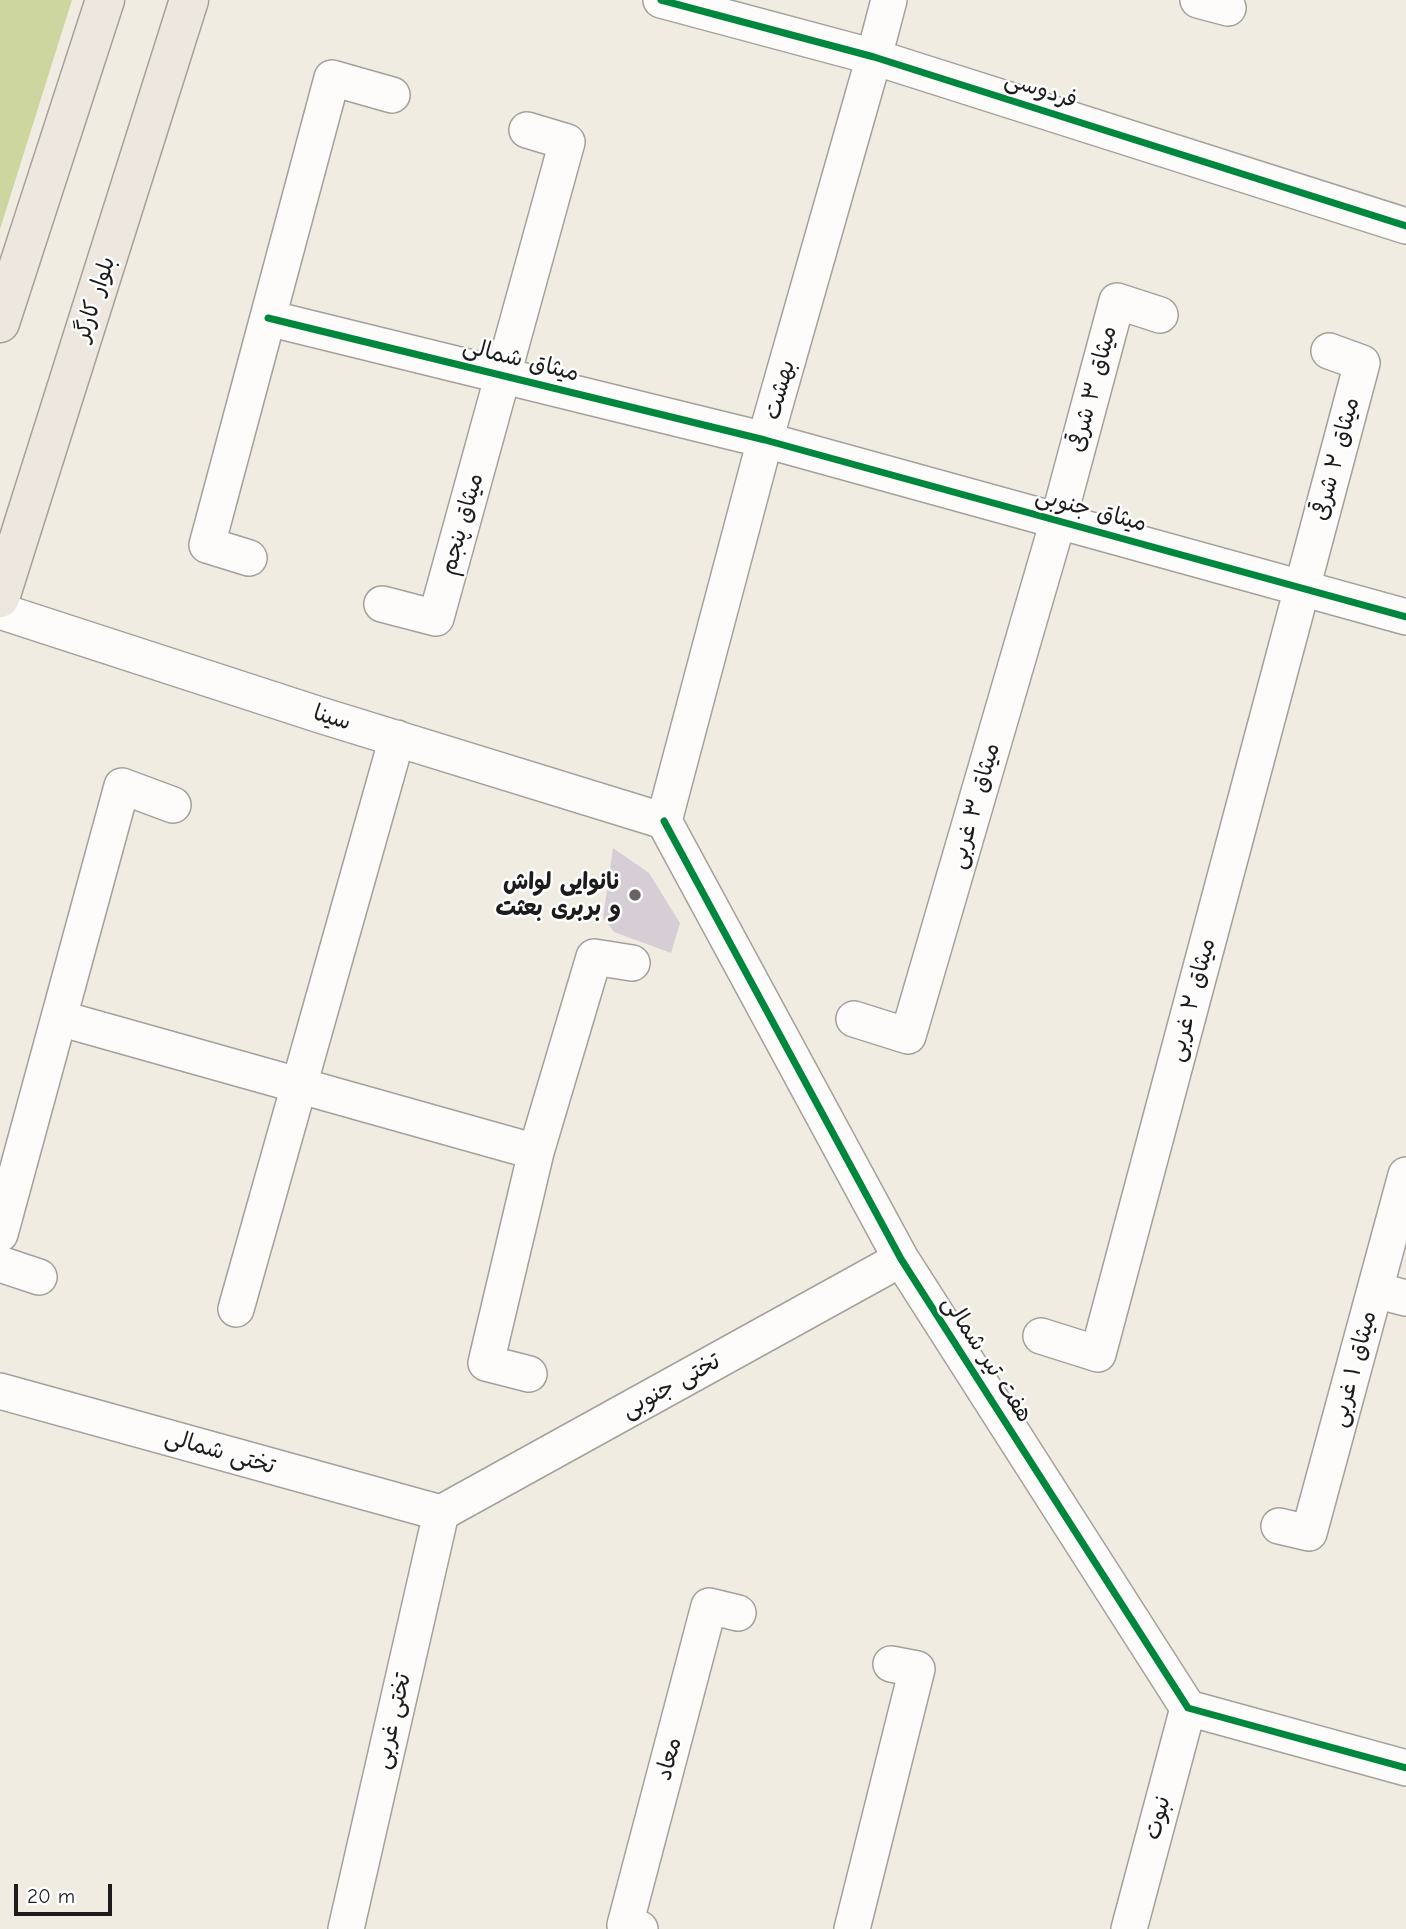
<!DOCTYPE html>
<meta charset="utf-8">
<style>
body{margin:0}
#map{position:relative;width:1406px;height:1929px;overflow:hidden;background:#f0ece2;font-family:"Comic Neue",sans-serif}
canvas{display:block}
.scale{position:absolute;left:14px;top:1884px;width:98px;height:32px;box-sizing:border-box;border:4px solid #1c1c1c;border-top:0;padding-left:9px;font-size:21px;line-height:24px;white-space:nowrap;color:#1c1c1c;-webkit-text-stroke:5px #fff;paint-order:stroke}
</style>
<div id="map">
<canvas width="1406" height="1929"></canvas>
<div class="scale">20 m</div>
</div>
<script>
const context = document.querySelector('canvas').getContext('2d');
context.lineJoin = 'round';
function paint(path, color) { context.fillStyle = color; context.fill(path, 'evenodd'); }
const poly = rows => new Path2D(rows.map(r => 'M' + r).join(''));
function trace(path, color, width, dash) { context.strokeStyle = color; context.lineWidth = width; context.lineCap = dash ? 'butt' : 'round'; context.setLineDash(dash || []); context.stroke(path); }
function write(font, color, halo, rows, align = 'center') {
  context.font = font + ' "Comic Neue","Playpen Sans Arabic",sans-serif'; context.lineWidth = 5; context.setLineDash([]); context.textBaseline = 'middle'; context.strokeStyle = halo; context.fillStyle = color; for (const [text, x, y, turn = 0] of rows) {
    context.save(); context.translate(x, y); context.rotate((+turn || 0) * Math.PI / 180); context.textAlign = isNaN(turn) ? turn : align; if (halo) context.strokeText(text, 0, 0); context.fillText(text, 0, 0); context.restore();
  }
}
paint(poly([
 [0,0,72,0,0,229]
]), '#cdd69f');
paint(poly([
 [613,848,649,873,680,923,671,953,614,932,603,918]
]), '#d6ced4');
const minor = poly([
 [661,0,874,57,1406,226],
 [1198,0,1228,8],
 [268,318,765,440,1406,617],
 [249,558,207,545,332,78,392,95],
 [382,604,436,618,567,142,527,130],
 [0,611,320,715,664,821],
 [664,821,901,1259,1188,1708,1406,1768],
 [664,821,765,440,874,57,889,0],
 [59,1018,536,1152,486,1363,529,1374],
 [854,1019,908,1036,1058,521,1117,301,1160,315],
 [536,1152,594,957,632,963],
 [0,1234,122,786,173,805],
 [0,1264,39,1277],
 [1375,1290,1406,1298],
 [236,1309,397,738],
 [1041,1336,1098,1354,1362,363,1329,351],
 [0,1391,441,1513],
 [441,1513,901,1259],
 [1279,1526,1309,1533,1406,1175],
 [346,1929,441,1513],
 [640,1929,625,1925,709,1606,738,1613],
 [852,1929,917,1669,891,1664],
 [1129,1929,1188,1708]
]);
const major = poly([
 [0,323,105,0],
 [0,598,189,0]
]);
trace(minor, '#a4a19c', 38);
trace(major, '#a4a19c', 41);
trace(minor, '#fdfcfb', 35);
trace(major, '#eee7df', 38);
trace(poly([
 [661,0,874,57,1406,226],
 [268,318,765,440,1406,617],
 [664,821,901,1259,1188,1708,1406,1768]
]), '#00873e', 7);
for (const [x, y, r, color] of [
 [635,895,7,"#666561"]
]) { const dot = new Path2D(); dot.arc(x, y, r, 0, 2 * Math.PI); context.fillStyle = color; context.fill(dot); trace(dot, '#fff', 2.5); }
write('23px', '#1c1c1c', '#fff', [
 ["فردوسی",1041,90,18],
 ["بلوار کارگر",95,299,-72],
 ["میثاق شمالی",521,360,14],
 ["میثاق ۳ شرقی",1093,389,-75],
 ["بهشت",780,390,-74],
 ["میثاق ۲ شرقی",1336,459,-75],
 ["میثاق جنوبی",1091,510,15],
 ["میثاق پنجم",462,524,-74],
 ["سینا",332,718,17],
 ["میثاق ۳ غربی",975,806,-74],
 ["میثاق ۲ غربی",1192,1000,-75],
 ["هفت تیر شمالی",987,1359,57],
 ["میثاق ۱ غربی",1354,1369,-75],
 ["تختی جنوبی",671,1386,-29],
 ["تختی شمالی",220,1452,16],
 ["تختی غربی",393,1721,-77],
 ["معاد",669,1759,-75],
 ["نبوت",1158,1818,-75]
]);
write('bold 23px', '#1c1c1c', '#fff', [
 ["نانوایی لواش",621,882],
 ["و بربری بعثت",621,908]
], 'right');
</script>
